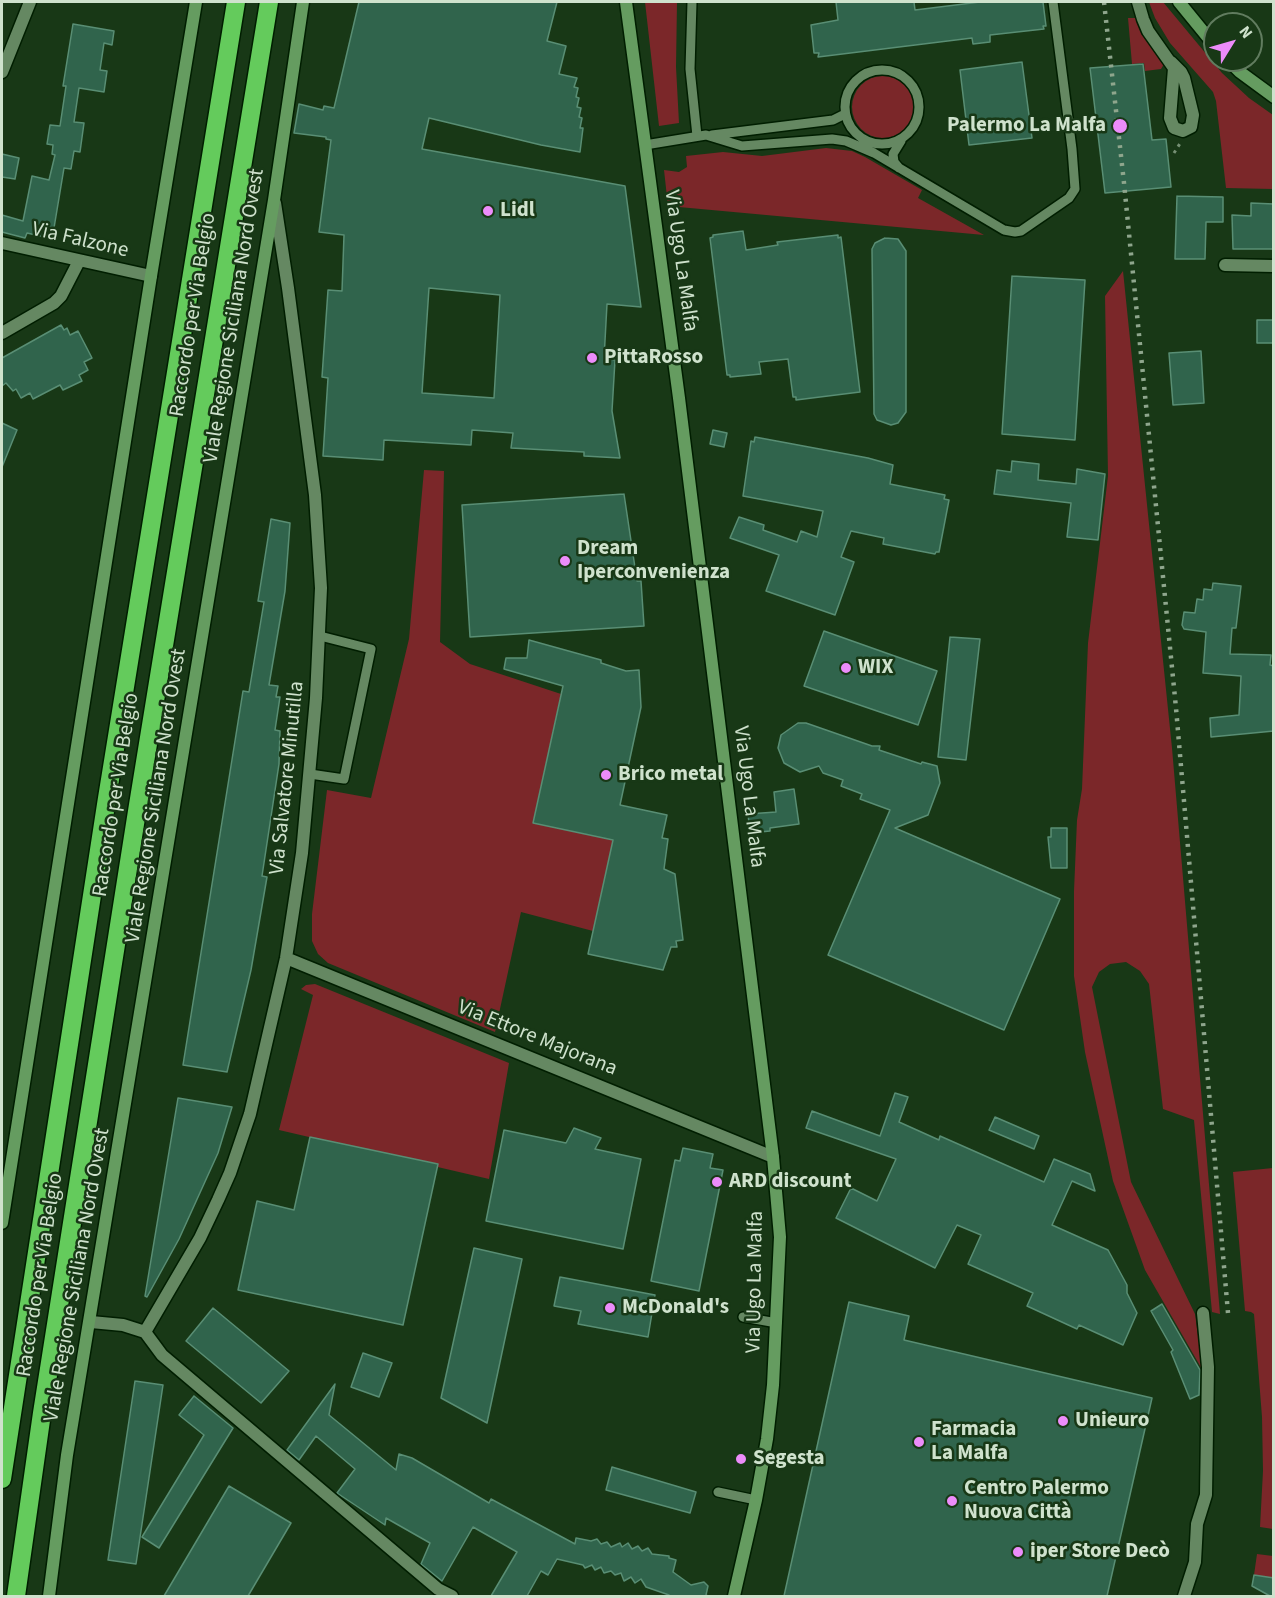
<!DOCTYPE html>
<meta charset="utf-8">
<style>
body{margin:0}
#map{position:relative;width:1275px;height:1598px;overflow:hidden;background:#183816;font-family:"Source Sans 3",sans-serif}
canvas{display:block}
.frame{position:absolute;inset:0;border:3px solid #cfe2cd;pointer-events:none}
.north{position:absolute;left:1203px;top:12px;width:60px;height:60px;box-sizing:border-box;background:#183816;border:2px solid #617c5f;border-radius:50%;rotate:53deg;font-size:16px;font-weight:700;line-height:24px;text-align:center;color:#cfe2cd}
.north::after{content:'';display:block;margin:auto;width:21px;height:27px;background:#ec8cfa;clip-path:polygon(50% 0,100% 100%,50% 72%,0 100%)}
</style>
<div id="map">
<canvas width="1275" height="1598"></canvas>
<div class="frame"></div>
<div class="north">N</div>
</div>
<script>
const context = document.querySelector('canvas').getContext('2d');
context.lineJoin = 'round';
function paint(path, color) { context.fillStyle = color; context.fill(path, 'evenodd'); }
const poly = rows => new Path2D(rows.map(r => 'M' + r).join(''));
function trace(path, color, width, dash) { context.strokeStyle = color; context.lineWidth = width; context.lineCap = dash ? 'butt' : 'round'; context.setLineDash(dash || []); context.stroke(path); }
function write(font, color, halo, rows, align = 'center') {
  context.font = font + ' "Source Sans 3",sans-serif'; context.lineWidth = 5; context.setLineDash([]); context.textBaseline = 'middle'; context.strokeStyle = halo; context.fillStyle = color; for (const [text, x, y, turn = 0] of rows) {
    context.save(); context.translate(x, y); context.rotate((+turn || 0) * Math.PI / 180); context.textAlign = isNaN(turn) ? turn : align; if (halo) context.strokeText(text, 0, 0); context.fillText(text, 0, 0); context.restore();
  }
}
paint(poly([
 [645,2,677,2,676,67,679,123,659,126],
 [1149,2,1163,2,1222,73,1249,98,1273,115,1273,189,1226,188,1216,101,1213,92,1170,43,1155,18],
 [1128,18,1137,18,1163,61,1164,64,1161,69,1145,71,1144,63,1132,64],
 '852 107a31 31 0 1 1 62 0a31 31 0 1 1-62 0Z',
 [826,148,852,151,865,157,922,190,918,198,984,235,668,206,664,170,679,172,687,167,686,156,723,152,762,156],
 [1123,271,1172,748,1220,1314,1212,1312,1194,1120,1163,1109,1149,984,1140,971,1126,962,1110,964,1099,972,1092,987,1131,1182,1195,1314,1203,1371,1145,1270,1113,1181,1085,1052,1074,976,1074,891,1077,820,1082,789,1088,643,1108,476,1105,296],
 [424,470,444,471,440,642,470,664,561,694,533,823,613,840,593,931,521,912,495,1032,328,963,318,954,312,941,312,914,327,790,371,798,409,639],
 [315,984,509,1063,489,1179,279,1130,313,995,301,989,306,985],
 [1273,1168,1274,1168,1273,1529,1260,1527,1263,1471,1262,1417,1254,1314,1251,1312,1245,1311,1233,1172],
 [1257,1554,1273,1556,1273,1580,1254,1575]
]), '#7b2729');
const building = poly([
 [359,2,557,2,547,41,566,46,559,74,577,78,574,87,578,88,576,97,579,98,577,107,581,108,579,117,582,118,580,128,583,128,580,152,541,145,429,118,422,149,625,186,641,307,607,304,604,359,615,360,612,411,620,458,584,456,584,452,511,448,513,433,472,430,471,445,384,440,383,460,323,456,328,378,322,377,328,290,342,291,344,235,319,232,331,140,326,139,326,137,294,133,299,104,323,110,324,106,334,108,359,2],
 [429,288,500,295,494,398,422,393,429,288],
 [836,2,914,2,915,10,980,2,1043,2,1046,26,1043,26,1044,29,990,35,990,42,973,44,972,38,818,57,819,53,814,53,811,25,838,20,836,2],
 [73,24,114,31,112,45,104,43,100,70,107,71,104,92,79,88,74,122,84,123,80,152,74,151,71,169,64,168,54,228,52,228,49,238,27,233,25,238,2,232,2,215,23,221,32,176,49,180,55,155,52,154,53,145,47,144,50,125,60,126,66,86,63,86,73,24],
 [1022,62,1032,138,969,145,960,70,1022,62],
 [1143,64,1152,140,1166,139,1171,187,1105,193,1090,68,1143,64],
 [2,154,19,158,15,179,2,177,2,154],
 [1177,196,1223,197,1223,222,1206,222,1205,259,1175,259,1177,196],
 [1251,203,1274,204,1274,249,1233,249,1232,215,1251,216,1251,203],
 [743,231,746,250,778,245,777,242,838,235,838,238,841,237,860,392,796,400,796,397,793,397,788,359,759,362,761,374,730,377,730,375,727,375,710,238,713,237,713,235,743,231],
 [885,238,898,239,906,251,906,412,898,423,891,425,877,420,874,414,872,249,875,243,885,238],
 [1012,276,1085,280,1075,440,1002,434,1012,276],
 [1257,320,1274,320,1274,343,1257,343,1257,320],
 [61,325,64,330,67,328,70,335,78,331,92,358,84,362,88,370,79,375,82,381,63,390,60,385,33,399,30,393,21,398,16,389,13,391,6,383,2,386,2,358,61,325],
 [1201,351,1204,403,1173,405,1169,353,1201,351],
 [2,423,17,430,2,467,2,423],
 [713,430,727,433,724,447,710,444,713,430],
 [755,437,868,458,893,465,890,484,945,495,944,499,949,500,939,552,936,552,935,554,883,544,884,538,851,531,841,557,854,562,835,615,766,591,779,555,730,538,739,517,764,525,763,530,797,542,801,531,817,537,823,511,743,496,751,441,754,442,755,437],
 [1012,461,1039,464,1038,480,1076,484,1077,469,1105,474,1098,540,1067,537,1071,503,994,494,997,470,1011,472,1012,461],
 [624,494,637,581,641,581,644,626,470,637,462,505,624,494],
 [271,519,290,523,285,591,269,685,278,686,276,697,280,697,275,730,280,731,279,764,262,876,267,877,251,970,227,1072,183,1065,243,691,249,692,264,602,258,601,271,519],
 [1213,583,1241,586,1236,628,1232,628,1230,654,1271,655,1270,665,1274,666,1274,731,1211,737,1210,718,1239,715,1241,676,1203,673,1206,632,1184,629,1182,625,1184,612,1195,613,1197,599,1203,600,1204,589,1212,590,1213,583],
 [824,631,937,671,918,725,804,686,824,631],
 [950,637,980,639,966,760,938,757,950,637],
 [529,640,601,660,601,663,626,671,639,670,641,707,620,805,667,815,662,838,668,839,664,869,675,874,683,940,676,941,677,947,671,947,663,970,588,954,613,840,533,823,563,686,504,669,506,658,527,658,529,640],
 [798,723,806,723,872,746,880,746,879,750,921,764,922,762,937,766,940,783,928,815,895,828,1060,899,1004,1030,828,955,890,810,860,799,862,794,841,786,843,780,823,773,819,766,800,772,784,763,778,748,781,735,798,723],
 [794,789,799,824,770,828,770,831,750,833,748,814,776,812,774,792,794,789],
 [1051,828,1067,828,1067,868,1051,868,1048,837,1051,837,1051,828],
 [895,1093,908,1097,899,1122,939,1140,940,1136,1044,1182,1054,1159,1090,1174,1095,1191,1072,1181,1052,1225,1108,1250,1127,1285,1127,1293,1137,1313,1123,1345,1079,1325,1077,1329,1027,1306,1033,1293,968,1264,981,1235,957,1225,935,1268,836,1218,851,1188,877,1201,896,1159,806,1128,812,1111,880,1136,895,1093],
 [178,1098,232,1107,218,1153,179,1239,147,1297,145,1296,178,1098],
 [995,1117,1039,1136,1034,1149,989,1130,995,1117],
 [574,1128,601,1138,595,1149,641,1159,623,1249,486,1221,504,1130,566,1143,574,1128],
 [310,1137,438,1164,403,1325,238,1290,257,1201,294,1210,310,1137],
 [683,1148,713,1154,710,1168,723,1170,699,1291,651,1281,675,1160,680,1161,683,1148],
 [474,1248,522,1259,487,1423,441,1398,474,1248],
 [560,1277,655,1295,648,1337,578,1324,581,1311,554,1306,560,1277],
 [849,1302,909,1316,904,1340,1152,1398,1107,1596,784,1596,849,1302],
 [1162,1304,1200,1370,1199,1395,1190,1399,1171,1352,1173,1350,1151,1311,1162,1304],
 [213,1308,289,1371,261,1403,186,1341,213,1308],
 [363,1353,392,1363,379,1397,351,1387,363,1353],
 [135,1381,163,1385,136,1564,108,1560,135,1381],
 [335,1384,329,1415,396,1470,399,1454,412,1458,489,1503,491,1499,575,1544,576,1538,591,1541,597,1539,601,1544,607,1542,611,1547,620,1543,622,1547,628,1543,632,1549,638,1546,642,1551,648,1548,652,1554,669,1556,669,1558,676,1560,673,1572,691,1585,704,1582,708,1586,706,1595,708,1596,665,1596,669,1595,646,1587,641,1579,635,1583,631,1577,624,1581,621,1573,615,1575,611,1571,604,1573,601,1567,595,1570,592,1565,585,1568,583,1565,557,1559,548,1575,541,1571,527,1596,491,1596,517,1552,473,1527,442,1581,421,1564,430,1543,386,1518,385,1525,337,1493,355,1469,316,1436,299,1460,287,1450,335,1384],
 [194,1396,233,1428,159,1548,142,1537,204,1435,179,1415,194,1396],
 [612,1467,696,1492,690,1513,606,1490,612,1467],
 [229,1486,291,1523,248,1596,164,1596,229,1486],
 [1254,1575,1274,1578,1274,1596,1270,1596,1252,1586,1254,1575]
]);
paint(building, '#30644c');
trace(building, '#598e74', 1.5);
const lane = poly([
 [692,2,690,69,697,136],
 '845 107a37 37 0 1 1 74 0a37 37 0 1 1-74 0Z',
 [712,135,833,120,845,114],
 [645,145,706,135,742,146,832,139,846,141,874,153,1004,230,1015,232,1021,231,1069,198,1075,189,1072,149,1053,2],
 [899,168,894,162,893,154,901,141],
 [310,774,344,779,371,649,320,636],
 [743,1317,777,1323],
 [718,1492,756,1500]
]);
const street = poly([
 [1138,2,1143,19,1148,31,1174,68,1170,118,1174,128,1183,131,1191,127,1193,115,1184,78,1181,72,1171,62],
 [2,72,30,2],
 [2,243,151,276],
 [1225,265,1274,266],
 [2,333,54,303,61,296,79,261],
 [286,958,773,1157],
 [91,1322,123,1325,145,1332,162,1355,438,1589,452,1596],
 [145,1332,200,1238,218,1200,230,1173,250,1114,286,958,302,853,316,698,321,588,315,495,288,288,275,203],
 [1184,1596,1195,1562,1197,1524,1206,1495,1208,1367,1203,1313]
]);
const secondary = poly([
 [626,2,679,398,773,1157,780,1237,773,1385,767,1439,756,1500,734,1596],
 [1179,2,1215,46],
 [1228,60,1240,72,1274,97],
 [2,1223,151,276,196,2],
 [49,1596,67,1455,274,200,303,2]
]);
const highway = poly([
 [2,1479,107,798,236,2],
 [16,1596,42,1413,138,805,269,2]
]);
trace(lane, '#001e00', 12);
trace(street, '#001e00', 15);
trace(secondary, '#001e00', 15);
trace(highway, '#001e00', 21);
trace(poly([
 [1174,153,1181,142]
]), '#769074', 3, [3, 4.5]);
trace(lane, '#658862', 9);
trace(street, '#658862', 12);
trace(secondary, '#659c60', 12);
trace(highway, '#64cb5c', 18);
trace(poly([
 [1104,2,1124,183,1176,708,1228,1313]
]), '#8fa68d', 4.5, [3, 6]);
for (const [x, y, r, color] of [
 [1120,126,8,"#ec8cfa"],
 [488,211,6,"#ec8cfa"],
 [592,358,6,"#ec8cfa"],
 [565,561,6,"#ec8cfa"],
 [846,668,6,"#ec8cfa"],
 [606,775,6,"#ec8cfa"],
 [717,1182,6,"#ec8cfa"],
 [610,1308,6,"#ec8cfa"],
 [1063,1421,6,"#ec8cfa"],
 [919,1442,6,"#ec8cfa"],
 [741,1459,6,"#ec8cfa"],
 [952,1501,6,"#ec8cfa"],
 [1018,1552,6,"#ec8cfa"]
]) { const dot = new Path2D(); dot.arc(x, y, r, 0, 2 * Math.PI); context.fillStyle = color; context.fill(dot); trace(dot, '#183816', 2); }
write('bold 21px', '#cfe2cd', '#183816', [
 ["Palermo La Malfa",1106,126,"right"],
 ["Lidl",500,211],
 ["PittaRosso",604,358],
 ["Dream",577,549],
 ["Iperconvenienza",577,573],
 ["WIX",858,668],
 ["Brico metal",618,775],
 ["ARD discount",729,1182],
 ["McDonald's",622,1308],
 ["Unieuro",1075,1421],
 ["Farmacia",931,1430],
 ["La Malfa",931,1454],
 ["Segesta",753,1459],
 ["Centro Palermo",964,1489],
 ["Nuova Città",964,1513],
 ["iper Store Decò",1030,1552]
], 'left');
write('21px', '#cfe2cd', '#183816', [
 ["Via Falzone",80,241,13],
 ["Via Ugo La Malfa",680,261,82],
 ["Raccordo per Via Belgio",194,315,-81],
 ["Viale Regione Siciliana Nord Ovest",235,316,-81],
 ["Via Salvatore Minutilla",288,778,-84],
 ["Raccordo per Via Belgio",117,795,-81],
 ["Viale Regione Siciliana Nord Ovest",157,796,-81],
 ["Via Ugo La Malfa",748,797,83],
 ["Via Ettore Majorana",537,1039,22],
 ["Raccordo per Via Belgio",41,1275,-81],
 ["Viale Regione Siciliana Nord Ovest",78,1275,-80],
 ["Via Ugo La Malfa",756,1282,-89]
]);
</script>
